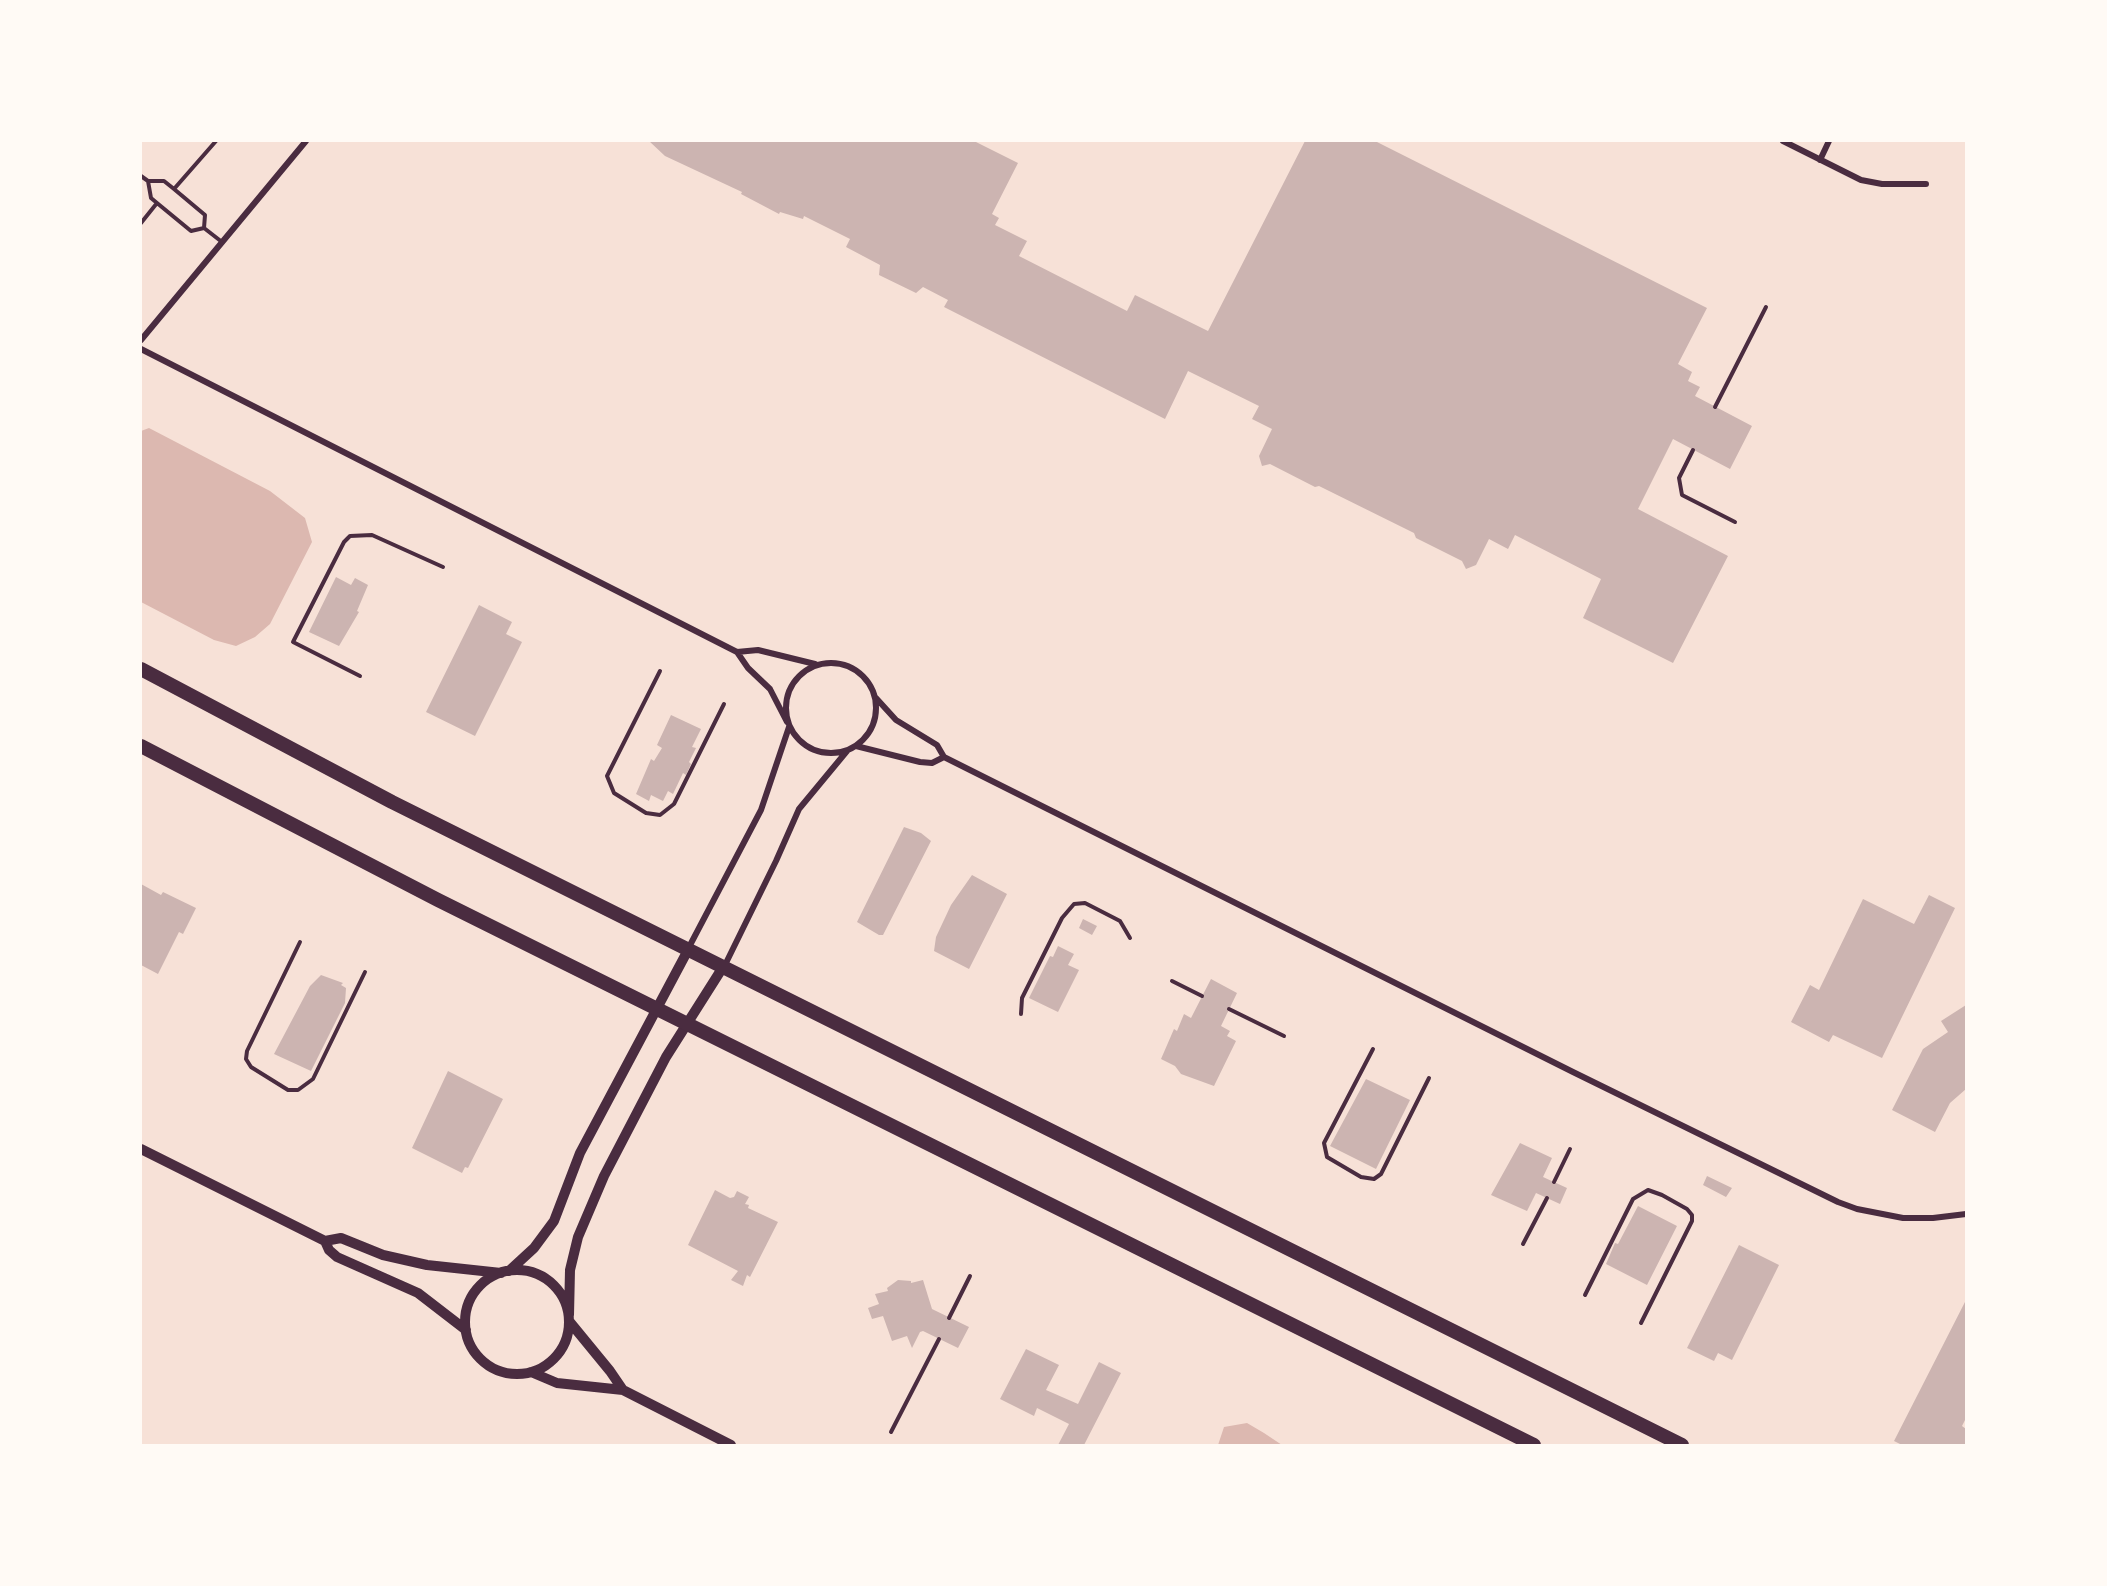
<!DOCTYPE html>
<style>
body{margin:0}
#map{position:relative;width:2107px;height:1586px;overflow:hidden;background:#f7e1d7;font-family:"Open Sans",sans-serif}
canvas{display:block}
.frame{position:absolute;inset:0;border:142px solid #fffaf5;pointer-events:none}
</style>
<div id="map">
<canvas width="2107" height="1586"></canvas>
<div class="frame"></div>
</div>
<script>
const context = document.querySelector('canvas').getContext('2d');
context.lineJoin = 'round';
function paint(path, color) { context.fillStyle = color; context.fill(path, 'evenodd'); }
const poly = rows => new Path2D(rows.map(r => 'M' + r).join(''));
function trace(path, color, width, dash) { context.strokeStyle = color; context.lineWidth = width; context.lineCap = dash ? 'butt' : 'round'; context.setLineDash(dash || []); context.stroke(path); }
paint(poly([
 [149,428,270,491,305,518,312,542,270,624,255,637,236,646,214,640,141,602,141,431],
 [1247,1423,1264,1433,1282,1445,1218,1445,1224,1427]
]), '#dcb8b0');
paint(poly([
 [649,141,974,141,1018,163,992,214,999,218,995,225,1027,241,1019,256,1127,311,1135,295,1208,331,1305,141,1375,141,1707,308,1678,364,1692,372,1688,381,1700,387,1695,396,1752,426,1730,469,1673,439,1638,509,1728,556,1673,663,1583,618,1601,579,1515,535,1508,549,1489,539,1476,565,1466,569,1462,561,1416,538,1414,533,1319,486,1315,487,1270,464,1262,466,1259,456,1272,429,1252,419,1259,406,1188,371,1165,419,944,307,948,300,923,287,916,293,879,275,880,265,846,247,850,239,804,216,803,219,780,212,779,214,741,194,742,192,665,156],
 [336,577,351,585,355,578,368,585,357,611,359,612,339,646,309,632],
 [479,605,512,622,506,634,522,642,475,736,426,712],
 [671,715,701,729,692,747,696,748,689,762,691,764,686,775,683,773,673,794,668,791,663,801,651,795,649,801,636,794,651,759,654,761,662,748,657,745],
 [904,827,921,833,931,841,883,935,879,935,857,922],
 [972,875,1007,894,969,969,934,951,936,937,951,905],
 [141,884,161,895,163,892,196,908,183,934,179,932,158,974,141,965],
 [1929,895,1955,908,1882,1058,1833,1035,1829,1042,1791,1022,1810,985,1819,990,1863,899,1914,924],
 [1083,919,1097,926,1092,935,1079,928],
 [1058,946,1074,954,1068,965,1079,970,1058,1012,1029,998,1050,956,1053,957],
 [321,975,343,983,341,985,346,988,345,1003,311,1071,274,1054,310,986],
 [1211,979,1237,993,1221,1026,1230,1031,1227,1036,1236,1041,1214,1086,1181,1074,1175,1066,1161,1059,1174,1029,1177,1031,1184,1014,1191,1018],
 [1966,1005,1966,1089,1950,1103,1935,1132,1892,1110,1923,1049,1948,1032,1941,1021],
 [448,1071,503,1099,468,1168,465,1167,462,1173,412,1148],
 [1366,1079,1410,1100,1376,1169,1330,1146],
 [1520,1143,1552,1158,1543,1177,1567,1188,1560,1204,1536,1193,1527,1211,1491,1195],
 [1707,1176,1732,1188,1726,1197,1703,1185],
 [715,1190,730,1198,734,1197,737,1191,749,1197,745,1204,749,1205,748,1208,778,1222,750,1277,747,1275,743,1286,731,1280,738,1271,688,1245],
 [1638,1206,1677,1226,1647,1285,1606,1264,1615,1243,1618,1244],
 [1739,1245,1779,1265,1732,1360,1718,1353,1714,1361,1687,1348],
 [898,1280,911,1281,911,1283,923,1280,932,1309,969,1327,958,1348,923,1331,920,1332,912,1348,907,1336,892,1341,883,1316,872,1319,868,1308,879,1304,875,1294,888,1291,887,1288],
 [1966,1300,1966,1418,1962,1426,1966,1429,1966,1445,1902,1445,1894,1441],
 [1026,1349,1059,1365,1046,1390,1078,1404,1099,1362,1121,1373,1084,1445,1058,1445,1069,1424,1037,1408,1034,1416,1000,1399]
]), '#ccb4b1');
trace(poly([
 [141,176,148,181],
 [148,181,164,181,174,189,205,215,204,228,191,231,157,203,151,198,148,181],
 [174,189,216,141],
 [141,223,157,203],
 [204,228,222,242],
 [1715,407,1766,307],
 [1693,450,1679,478,1682,495,1735,522],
 [660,671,607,776,614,793,646,813,660,815,674,804,724,704],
 [360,676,293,642,344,542,350,536,372,535,443,567],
 [300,942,247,1051,246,1059,251,1067,288,1090,298,1090,313,1079,365,972],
 [1172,981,1202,996],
 [1229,1009,1284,1036],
 [1021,1014,1022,998,1062,918,1074,904,1085,903,1120,921,1130,938],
 [1373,1049,1324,1143,1327,1157,1361,1177,1374,1179,1381,1174,1429,1078],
 [1554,1182,1570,1149],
 [1523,1244,1547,1198],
 [1585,1295,1633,1199,1648,1190,1662,1195,1687,1209,1692,1215,1692,1221,1641,1323],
 [949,1318,970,1276],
 [891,1432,939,1339]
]), '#4a2c40', 4);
trace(poly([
 [1783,141,1861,180,1882,184,1926,184],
 [1820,160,1829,141],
 [141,340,306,141],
 [141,349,737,652,748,668,770,689,787,722],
 [737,652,758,650,815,664],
 '786 708a45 45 0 1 1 90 0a45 45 0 1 1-90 0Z',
 [876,698,896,720,937,745,944,757,1573,1072,1838,1202,1857,1209,1903,1218,1933,1218,1966,1214],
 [856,746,920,762,932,763,944,757],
 [688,949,761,810,789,727],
 [724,967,776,861,799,809,847,751]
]), '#4a2c40', 6);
trace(poly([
 [141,1149,325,1241,341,1238,383,1255,427,1265,501,1273],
 [325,1241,329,1250,337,1257,418,1293,466,1330],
 '465 1322a52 52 0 1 1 104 0a52 52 0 1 1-104 0Z',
 [509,1271,534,1248,554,1221,580,1153,688,950],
 [569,1315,570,1270,578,1237,604,1176,666,1057,723,967],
 [569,1321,610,1371,623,1390],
 [531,1372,557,1383,623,1390,731,1445]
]), '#4a2c40', 10);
trace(poly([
 [141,669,392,802,1682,1445],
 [141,746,438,900,1534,1445]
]), '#4a2c40', 14);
</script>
